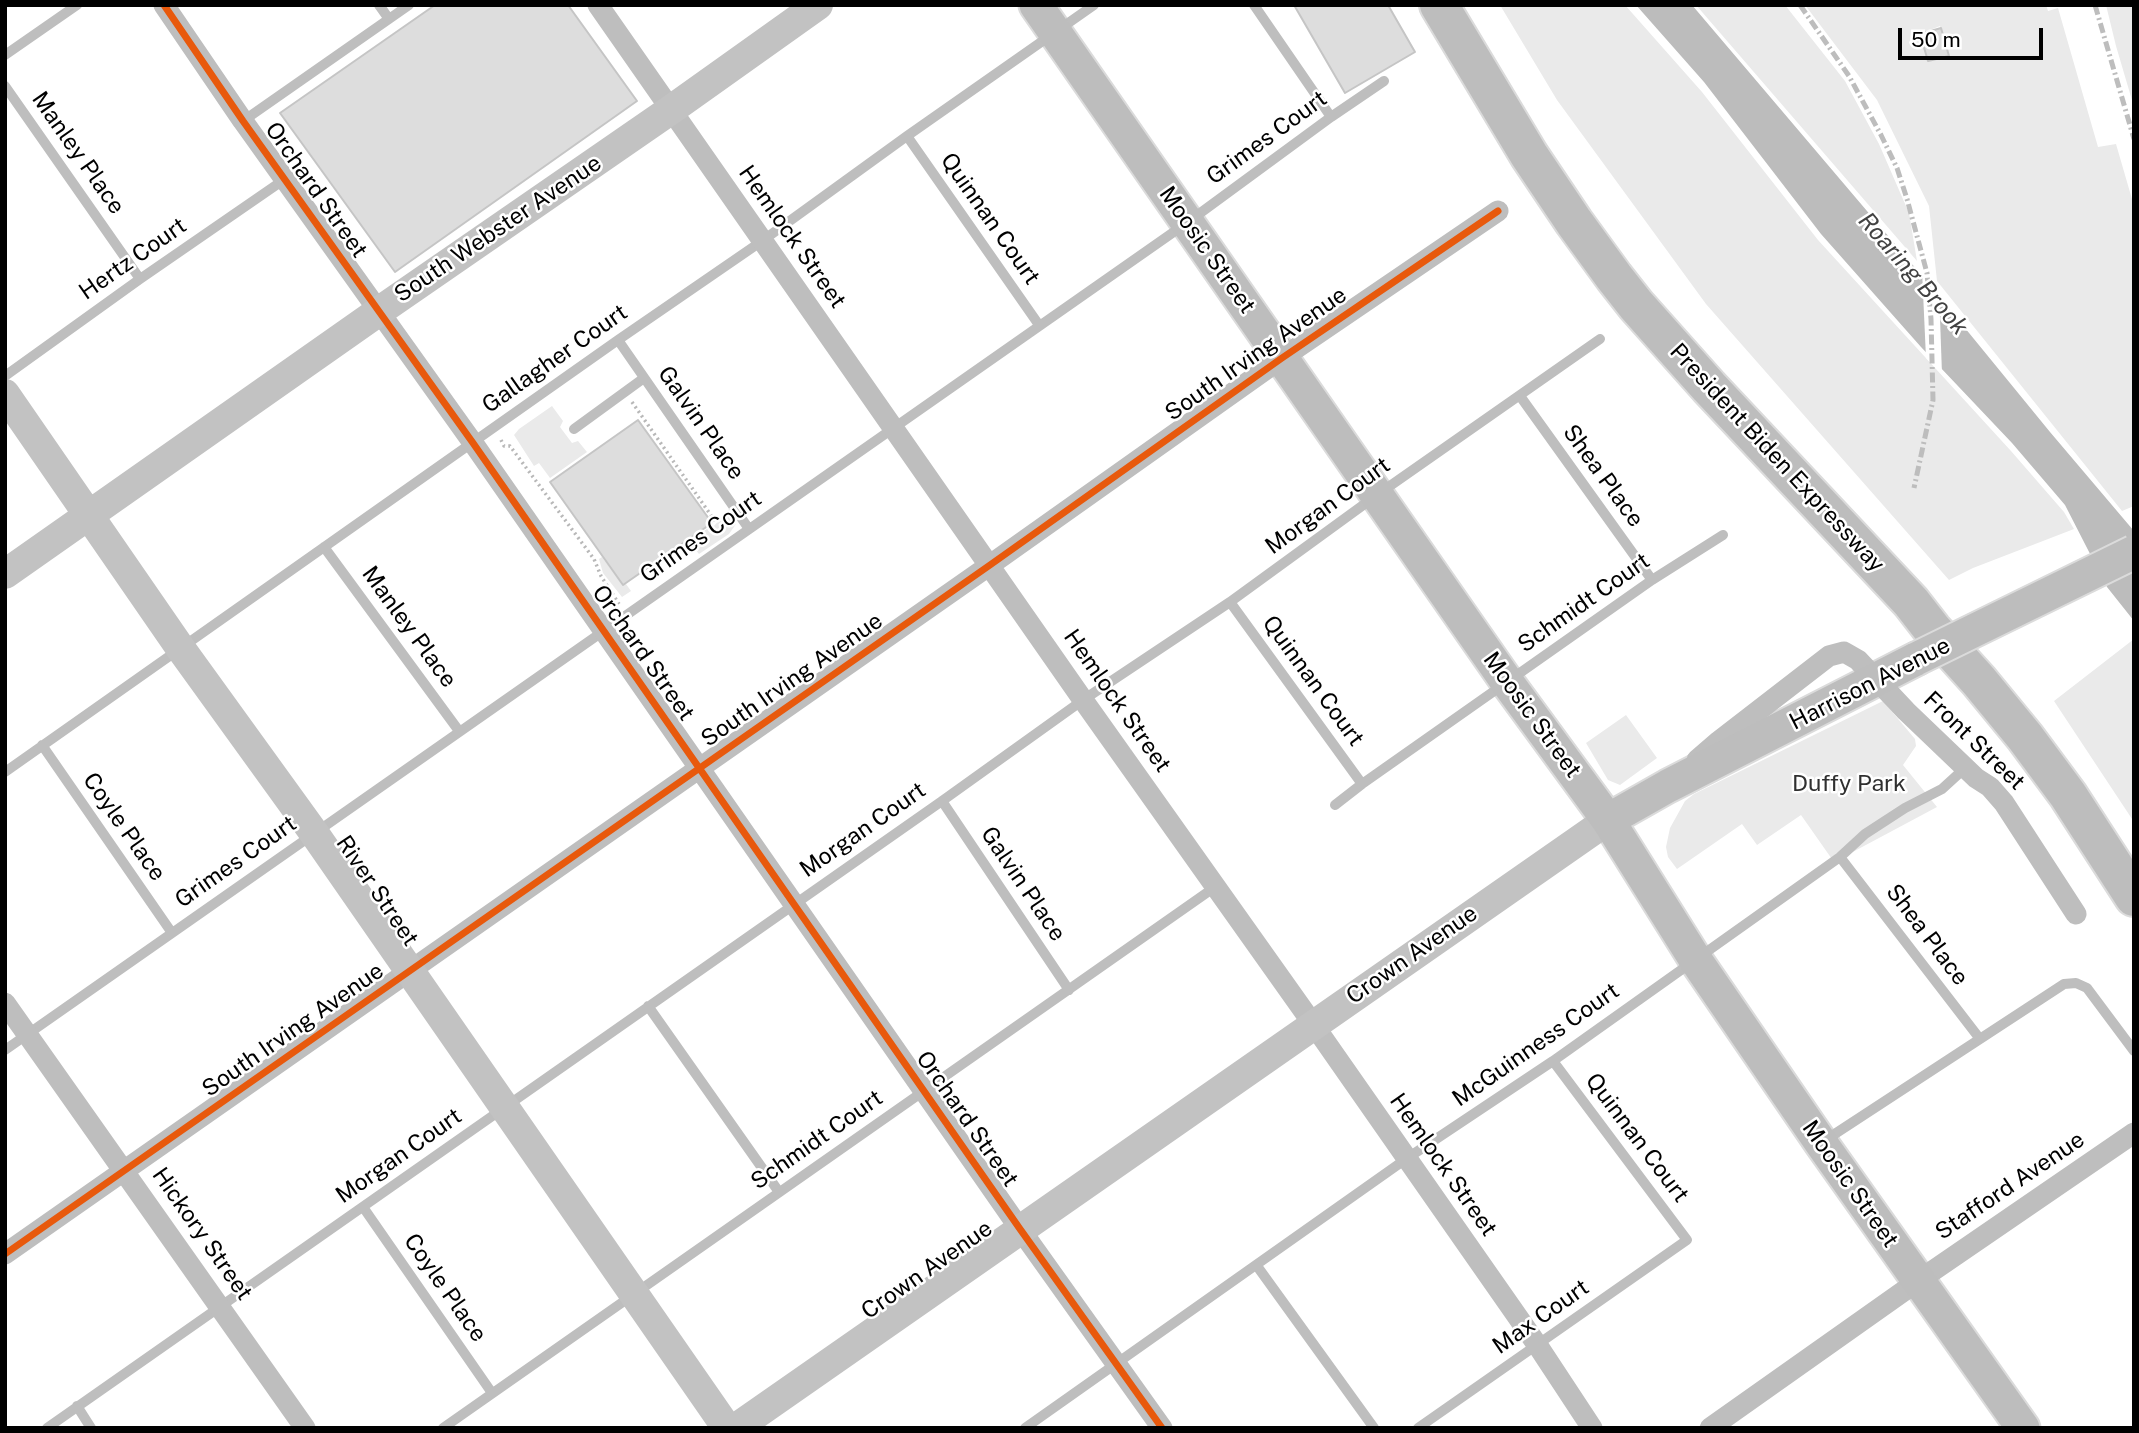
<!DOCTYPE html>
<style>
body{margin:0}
#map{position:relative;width:2139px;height:1433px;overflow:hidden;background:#fff;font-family:"Public Sans",sans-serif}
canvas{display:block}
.frame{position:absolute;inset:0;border:7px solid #000;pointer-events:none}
.scale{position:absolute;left:1898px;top:28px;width:145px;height:32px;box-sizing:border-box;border:4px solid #000;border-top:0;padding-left:9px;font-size:21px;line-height:24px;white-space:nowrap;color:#000;-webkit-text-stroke:5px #fff;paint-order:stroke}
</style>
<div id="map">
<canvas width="2139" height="1433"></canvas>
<div class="frame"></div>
<div class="scale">50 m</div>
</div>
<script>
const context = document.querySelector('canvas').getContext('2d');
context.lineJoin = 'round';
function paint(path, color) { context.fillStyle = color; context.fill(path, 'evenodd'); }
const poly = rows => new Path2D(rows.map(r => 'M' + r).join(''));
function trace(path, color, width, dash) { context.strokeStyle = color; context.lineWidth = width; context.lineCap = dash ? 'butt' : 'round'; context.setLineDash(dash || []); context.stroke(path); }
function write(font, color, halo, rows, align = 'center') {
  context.font = font + ' "Public Sans",sans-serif'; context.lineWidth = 5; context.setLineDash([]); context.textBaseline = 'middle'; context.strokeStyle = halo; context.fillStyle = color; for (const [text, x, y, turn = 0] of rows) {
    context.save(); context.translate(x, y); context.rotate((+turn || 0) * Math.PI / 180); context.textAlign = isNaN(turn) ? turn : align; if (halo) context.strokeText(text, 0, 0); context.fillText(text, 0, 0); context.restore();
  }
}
paint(poly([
 [1500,5,1625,5,1702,92,1818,240,2011,451,2064,512,2074,529,1973,568,1949,580,1706,304,1557,100],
 [1696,5,1785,5,1845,81,1879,144,1909,213,1917,261],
 [1805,5,2046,5,2048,11,2058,8,2098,147,2116,144,2134,206,2134,506,2122,511,1937,281,1929,206,1877,100],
 [1940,26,1949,56,1928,61,1920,34],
 [2106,5,2134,5,2134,107,2116,46],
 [552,406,563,421,560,427,572,443,578,441,587,452,550,478,539,463,534,466,514,435,519,429],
 [730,508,736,517,736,524,729,534,699,554,691,545,698,540,695,537,713,525,714,526],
 [602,557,623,585,626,584,631,591,622,597,603,573,599,559],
 [2134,639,2134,822,2054,701],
 [1883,701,1915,739,1916,746,1903,765,1937,807,1834,862,1801,815,1757,845,1742,824,1677,869,1668,857,1666,847,1670,828,1685,801,1694,794],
 [1626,715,1657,758,1620,785,1608,780,1586,743]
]), '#eaeaea');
paint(poly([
 [1636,5,1692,5,1929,284,2050,432,2128,524,2134,531,2134,621,2107,587,2065,505,2012,443,1921,347,1821,234,1704,82]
]), '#bcbcbc');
paint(poly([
 [1922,270,1939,290,1942,374,1926,358]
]), '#fff');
const building = poly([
 [435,5,568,5,637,101,395,272,280,113,435,5],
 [1294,5,1388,5,1415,52,1345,93,1294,5],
 [1941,28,1949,56,1928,61,1920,34,1941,28],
 [638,420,712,523,623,585,550,482,638,420]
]);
paint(building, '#ddd');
trace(building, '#c5c5c5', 2);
const primary = poly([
 [1036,5,1507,682,1608,820,1695,959,1821,1143,2023,1428],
 [1608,820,1668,786,1916,659]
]);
const highway = poly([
 [1439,5,1529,155,1574,222,1614,277,1636,305,1709,387,1911,602,1932,629,1979,681,2025,737,2068,795,2134,897]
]);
trace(primary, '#dbdbdb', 37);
trace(highway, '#dbdbdb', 42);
trace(poly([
 [632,402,715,521],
 [501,440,504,446,510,446,594,559,601,576,619,604],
 [668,558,694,539]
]), '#b8b8b8', 3.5, [2, 3.5]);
trace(poly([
 [379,5,389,19],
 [1254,5,1331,117],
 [5,55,77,5],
 [5,86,140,279],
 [243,121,409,5],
 [907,136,1039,325],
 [618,340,749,529],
 [5,376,140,279,285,179],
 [1520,396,1652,580],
 [574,429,644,378],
 [324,547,459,731],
 [1230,602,1362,784],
 [42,745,172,933],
 [5,772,618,340,762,241,907,136,1094,5],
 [942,801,1069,990],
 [1335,805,1362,784,1652,580,1723,535],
 [1840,857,1980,1039],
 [648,1006,779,1192],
 [5,1050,1188,222,1331,117,1384,81],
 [1824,1141,2064,984,2076,983,2087,988,2134,1051],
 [363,1207,492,1393],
 [1257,1266,1374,1428],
 [77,1406,91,1428],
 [47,1428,942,801,1083,700,1230,602,1377,495,1600,339],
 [443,1428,1215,887],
 [1025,1428,1406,1159,1553,1061,1840,857,1865,834,1905,808,1942,789,1965,768],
 [1418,1428,1687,1240,1553,1061]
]), '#bebebe', 10);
trace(poly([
 [164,5,243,121,473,443,1020,1229,1162,1428],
 [598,5,1083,700,1313,1024,1538,1346,1592,1428],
 [1697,760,1719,741,1829,656,1844,652,1858,660,1906,711,1976,778,1990,787,2004,803,2076,914],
 [5,1003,305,1428],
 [5,1254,990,565,1282,358,1498,211],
 [1710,1428,1918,1281,2134,1133]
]), '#bebebe', 21);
trace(poly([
 [5,394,181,649,314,833,727,1428],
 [5,574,378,312,672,109,818,5],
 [736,1428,1608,820]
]), '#c2c2c2', 30);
trace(primary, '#bdbdbd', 33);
trace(highway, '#bdbdbd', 38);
trace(poly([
 [1800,5,1849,76,1881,135,1897,168,1907,199,1927,273,1931,319,1933,400,1914,488],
 [2095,5,2134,139]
]), '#bdbdbd', 5, [10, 3.5, 2, 3.5]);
const primaryBridge = poly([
 [1916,659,2134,552]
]);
trace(primaryBridge, '#dbdbdb', 37, []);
trace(primaryBridge, '#bdbdbd', 33);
trace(poly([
 [164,5,243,121,473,443,1020,1229,1162,1428],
 [5,1254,990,565,1282,358,1498,211]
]), '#e8590c', 7);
write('23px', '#000', '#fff', [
 ["Grimes Court",1267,138,-36],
 ["Manley Place",78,153,55],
 ["Orchard Street",316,190,55],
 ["Quinnan Court",990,219,55],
 ["South Webster Avenue",498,229,-34],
 ["Hemlock Street",792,237,55],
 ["Moosic Street",1207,250,55],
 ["Hertz Court",133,259,-35],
 ["South Irving Avenue",1256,354,-35],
 ["Gallagher Court",555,359,-35],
 ["Galvin Place",701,423,55],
 ["President Biden Expressway",1777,458,47],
 ["Shea Place",1603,476,54],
 ["Morgan Court",1328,506,-36],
 ["Grimes Court",701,537,-35],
 ["Schmidt Court",1584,603,-35],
 ["Manley Place",409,627,54],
 ["Orchard Street",643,653,55],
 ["South Irving Avenue",792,680,-35],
 ["Quinnan Court",1313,681,54],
 ["Harrison Avenue",1870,684,-27],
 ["Hemlock Street",1117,701,55],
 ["Moosic Street",1532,715,54],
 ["Front Street",1974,741,44],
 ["Coyle Place",124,827,55],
 ["Morgan Court",863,830,-35],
 ["Grimes Court",236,862,-35],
 ["Galvin Place",1023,884,56],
 ["River Street",377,891,56],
 ["Shea Place",1927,935,53],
 ["Crown Avenue",1412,955,-35],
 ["South Irving Avenue",293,1030,-35],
 ["McGuinness Court",1536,1045,-35],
 ["Orchard Street",967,1119,55],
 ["Quinnan Court",1637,1138,53],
 ["Schmidt Court",817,1140,-35],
 ["Morgan Court",399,1156,-35],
 ["Hemlock Street",1443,1165,55],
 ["Moosic Street",1850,1184,55],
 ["Stafford Avenue",2010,1186,-34],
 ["Hickory Street",202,1234,55],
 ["Crown Avenue",927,1270,-35],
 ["Coyle Place",445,1288,55],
 ["Max Court",1541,1317,-35]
]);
write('23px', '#303030', '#fff', [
 ["Duffy Park",1849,784]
]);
write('italic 24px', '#414141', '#fff', [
 ["Roaring Brook",1913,274,49]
]);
</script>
